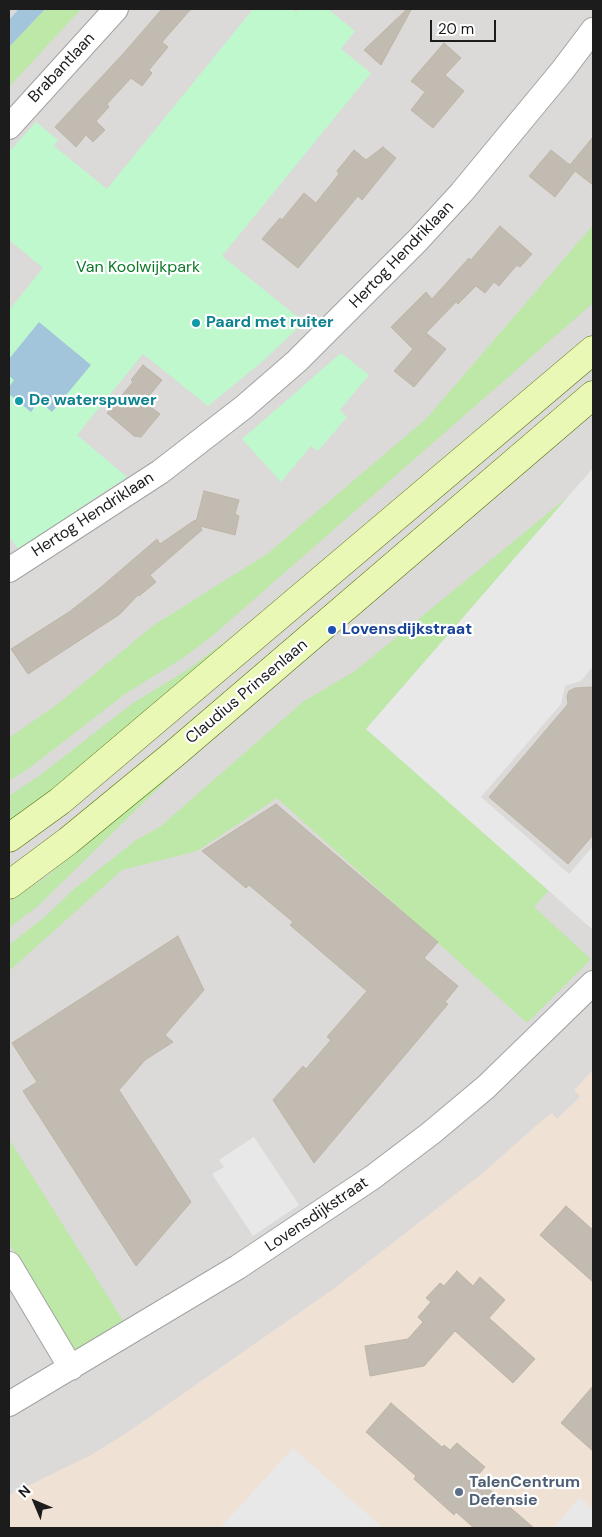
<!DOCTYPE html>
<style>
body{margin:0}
#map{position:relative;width:602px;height:1537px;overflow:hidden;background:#eeece2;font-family:"DM Sans",sans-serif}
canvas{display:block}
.frame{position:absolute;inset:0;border:10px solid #1c1c1c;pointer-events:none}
.north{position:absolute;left:10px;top:1477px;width:50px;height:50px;-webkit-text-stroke:4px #fff;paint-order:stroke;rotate:315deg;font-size:14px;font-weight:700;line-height:20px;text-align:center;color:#1c1c1c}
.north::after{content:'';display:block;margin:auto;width:18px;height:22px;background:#1c1c1c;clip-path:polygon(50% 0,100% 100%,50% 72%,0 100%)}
.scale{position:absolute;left:430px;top:20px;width:66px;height:22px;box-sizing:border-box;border:2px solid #1c1c1c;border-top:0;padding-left:6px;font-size:15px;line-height:18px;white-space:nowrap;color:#1c1c1c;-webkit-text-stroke:4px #fff;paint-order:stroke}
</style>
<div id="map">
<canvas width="602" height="1537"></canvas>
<div class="frame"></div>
<div class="north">N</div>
<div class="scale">20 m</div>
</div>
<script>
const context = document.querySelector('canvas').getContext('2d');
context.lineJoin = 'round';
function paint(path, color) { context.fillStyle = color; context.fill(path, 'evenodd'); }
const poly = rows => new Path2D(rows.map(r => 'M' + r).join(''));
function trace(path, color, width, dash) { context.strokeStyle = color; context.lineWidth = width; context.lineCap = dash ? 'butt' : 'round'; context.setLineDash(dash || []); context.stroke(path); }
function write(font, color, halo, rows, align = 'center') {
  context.font = font + ' "DM Sans",sans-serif'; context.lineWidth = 4.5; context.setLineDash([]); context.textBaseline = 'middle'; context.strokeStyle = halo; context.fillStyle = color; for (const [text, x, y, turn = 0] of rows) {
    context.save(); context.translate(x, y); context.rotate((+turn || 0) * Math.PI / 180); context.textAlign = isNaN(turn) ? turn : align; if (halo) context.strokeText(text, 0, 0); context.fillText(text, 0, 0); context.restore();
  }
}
paint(poly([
 [9,9,593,9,593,1528,9,1528]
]), '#dbdad9');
paint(poly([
 [593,1070,593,1528,9,1528,9,1495,91,1455,125,1434,332,1290,484,1172,547,1116,552,1113,557,1119,580,1097,574,1090]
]), '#f0e1d5');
paint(poly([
 [45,9,81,9,9,87,9,47],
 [593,225,593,303,211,637,183,658,125,694,32,766,9,781,9,738,59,703,154,625,267,554,426,419],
 [569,496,366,729,549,890,534,907,591,959,527,1023,277,798,197,851,122,870,9,971,9,945,47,915,73,890,136,840,161,826,304,701,355,671],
 [231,642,9,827,9,796,39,776,133,703,190,668,219,646],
 [189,758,39,905,9,928,9,902,46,877],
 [9,1139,124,1322,74,1352,9,1243]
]), '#bde8a8');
paint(poly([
 [253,9,291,9,296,12,299,9,328,9,355,31,341,49,371,73,222,256,304,322,263,361,208,406,143,354,77,435,127,477,18,549,9,536,9,310,43,268,9,240,9,152,36,122,58,140,54,146,107,189],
 [341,353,369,375,340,410,347,417,318,451,311,446,281,482,242,439]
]), '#bff8cd');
paint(poly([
 [593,468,593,666,581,681,565,686,561,704,481,797,569,874,593,846,593,930,366,729],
 [254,1137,299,1205,253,1236,212,1174,224,1167,219,1160],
 [293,1448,383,1528,220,1528],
 [580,1497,593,1509,593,1528,553,1528]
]), '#e8e8e8');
paint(poly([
 [19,9,45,9,9,47,9,20],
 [39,322,91,365,52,412,39,401,31,412,9,394,9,387,14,380,9,376,9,359]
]), '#a3c5db');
const building = poly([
 [162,9,191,9,162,42,168,47,149,70,152,73,142,86,131,78,107,104,109,107,96,121,105,130,93,142,86,135,76,147,55,127,122,55,162,9],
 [407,9,411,10,381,65,364,50,407,9],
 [444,43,461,58,445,75,464,91,433,128,411,110,425,92,411,81,444,43],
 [593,137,593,185,575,171,555,197,530,177,529,176,551,150,570,165,593,137],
 [383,147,396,158,362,200,358,196,298,268,262,239,280,218,282,220,304,193,316,203,339,174,337,171,354,150,366,160,383,147],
 [500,226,532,254,520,267,517,265,499,286,494,282,485,293,476,286,458,304,456,302,426,333,446,349,414,387,394,371,413,349,391,327,426,292,432,299,469,258,471,260,500,226],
 [143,365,162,380,144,402,160,414,141,437,134,436,107,413,133,382,131,380,143,365],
 [204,491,239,500,235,514,239,516,235,535,200,526,202,530,150,575,156,582,139,596,138,595,120,614,28,674,11,649,69,612,100,588,157,539,160,544,195,520,196,522,204,491],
 [593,687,593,835,568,864,489,797,568,704,567,696,569,691,575,688,593,687],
 [276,804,438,942,424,958,458,986,445,1002,448,1004,314,1163,273,1100,303,1066,306,1069,331,1040,327,1037,367,991,290,925,293,922,249,885,246,888,202,851,276,804],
 [178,936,204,990,165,1035,173,1042,145,1060,119,1090,191,1202,136,1266,23,1091,37,1082,12,1043,178,936],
 [566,1206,593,1230,593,1282,540,1235,566,1206],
 [457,1271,473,1286,480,1277,505,1300,489,1318,535,1359,513,1383,455,1331,424,1366,370,1376,365,1346,408,1339,423,1322,418,1317,431,1302,426,1298,440,1283,444,1286,457,1271],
 [593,1386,593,1451,561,1423,593,1386],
 [391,1403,442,1447,444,1445,450,1450,457,1443,485,1467,478,1475,485,1480,482,1483,534,1528,474,1528,456,1512,454,1515,414,1479,416,1476,366,1432,391,1403]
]);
paint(building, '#c2bbb2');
trace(building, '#bfb5a5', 1);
const street = poly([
 [9,127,116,9],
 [9,570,160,472,244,407,297,361,418,240,462,192,562,71,593,30],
 [9,1264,71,1368],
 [9,1404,238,1267,373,1177,431,1133,486,1087,593,983]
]);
const secondary = poly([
 [9,838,60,801,593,350],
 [9,885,68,841,174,754,593,395]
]);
trace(street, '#a3a3a3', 26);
trace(secondary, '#537106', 29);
trace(street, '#fff', 24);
trace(secondary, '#eaf8b6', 28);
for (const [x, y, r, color] of [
 [196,323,5,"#0f9aa8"],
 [19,401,5,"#0f9aa8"],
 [332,630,5,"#1a4fb4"],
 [459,1492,5,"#5c6f8a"]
]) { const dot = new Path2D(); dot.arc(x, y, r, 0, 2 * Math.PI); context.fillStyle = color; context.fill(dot); trace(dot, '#fff', 2); }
write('16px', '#1c1c1c', '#fff', [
 ["Brabantlaan",62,68,-47],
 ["Hertog Hendriklaan",402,255,-46],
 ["Hertog Hendriklaan",93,515,-33],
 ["Claudius Prinsenlaan",247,692,-40],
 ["Lovensdijkstraat",317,1215,-34]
]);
write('16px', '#0c7828', '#fff', [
 ["Van Koolwijkpark",138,268]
]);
write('bold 16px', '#0d838f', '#fff', [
 ["Paard met ruiter",206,323],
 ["De waterspuwer",29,401]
], 'left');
write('bold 16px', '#164399', '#fff', [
 ["Lovensdijkstraat",342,630]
], 'left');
write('bold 16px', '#4e5e75', '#fff', [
 ["TalenCentrum",469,1483],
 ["Defensie",469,1501]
], 'left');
</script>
